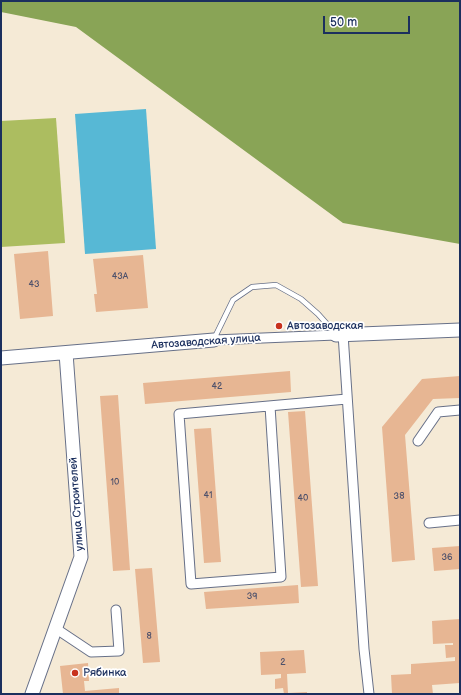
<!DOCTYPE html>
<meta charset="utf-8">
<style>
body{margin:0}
#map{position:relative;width:461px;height:695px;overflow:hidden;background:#f5ead6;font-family:"Balsamiq Sans",sans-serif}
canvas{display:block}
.frame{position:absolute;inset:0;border:2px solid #1b2f5e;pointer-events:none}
.scale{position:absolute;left:323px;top:16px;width:87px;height:18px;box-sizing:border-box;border:2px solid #1b2f5e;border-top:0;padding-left:5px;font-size:12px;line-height:14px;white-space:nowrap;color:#1b2f5e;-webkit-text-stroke:3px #fff;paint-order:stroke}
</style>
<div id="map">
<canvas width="461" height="695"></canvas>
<div class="frame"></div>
<div class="scale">50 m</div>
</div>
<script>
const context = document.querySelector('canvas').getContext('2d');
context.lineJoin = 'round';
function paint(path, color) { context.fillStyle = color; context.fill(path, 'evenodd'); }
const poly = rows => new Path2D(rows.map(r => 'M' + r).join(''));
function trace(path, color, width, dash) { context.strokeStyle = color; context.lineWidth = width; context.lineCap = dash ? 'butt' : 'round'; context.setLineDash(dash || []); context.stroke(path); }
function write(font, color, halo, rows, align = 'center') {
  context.font = font + ' "Balsamiq Sans",sans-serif'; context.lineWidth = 3.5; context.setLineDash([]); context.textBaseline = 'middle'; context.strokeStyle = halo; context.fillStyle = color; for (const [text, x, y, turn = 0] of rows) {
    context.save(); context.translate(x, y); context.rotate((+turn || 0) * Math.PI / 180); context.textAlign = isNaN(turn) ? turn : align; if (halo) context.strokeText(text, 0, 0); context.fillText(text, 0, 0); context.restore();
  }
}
paint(poly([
 [56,118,65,243,1,247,1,121]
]), '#acbd60');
paint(poly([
 [1,1,460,1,460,244,343,223,76,27,1,12]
]), '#89a456');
paint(poly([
 [146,109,156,249,85,254,75,114]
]), '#57b8d5');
paint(poly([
 [48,251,53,316,20,319,14,254],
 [143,255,148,308,96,312,94,294,97,294,93,259],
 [290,371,291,392,145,404,143,383],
 [460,376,460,398,433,399,405,435,415,560,392,562,382,427,422,379],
 [118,395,130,570,113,571,100,396],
 [305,411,318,586,301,587,288,412],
 [211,428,221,562,204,563,194,429],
 [460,546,460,569,434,571,432,548],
 [152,568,160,662,143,663,135,569],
 [298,585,299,603,206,609,204,592],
 [460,619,460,683,432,685,433,694,392,694,391,675,411,674,411,664,455,661,455,657,446,658,445,645,453,645,453,643,433,644,432,621],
 [304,650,306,673,287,674,288,693,307,692,307,694,284,694,283,688,275,689,275,679,281,678,281,674,261,675,260,652],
 [88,663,89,681,84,681,85,691,119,688,119,694,63,694,60,666]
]), '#e7b693');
const lane = poly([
 [214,339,233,300,252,287,276,285,301,299,318,314,336,334]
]);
const street = poly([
 [343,334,364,649,369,694],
 [214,340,336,335],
 [270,406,281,577,191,584,179,414,347,399],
 [418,441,438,412,460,410],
 [429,523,460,520],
 [55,628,91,652,119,651,116,610]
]);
const secondary = poly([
 [336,335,460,330],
 [1,358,214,340],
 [32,694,81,557,66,353]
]);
trace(lane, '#677088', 6);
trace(street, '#677088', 11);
trace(secondary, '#677088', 15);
trace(lane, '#fff', 4.5);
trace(street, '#fff', 9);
trace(secondary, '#fff', 13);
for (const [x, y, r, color] of [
 [279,326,4,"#c8321e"],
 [75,673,4,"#c8321e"]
]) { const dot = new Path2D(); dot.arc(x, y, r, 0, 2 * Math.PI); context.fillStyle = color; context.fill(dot); trace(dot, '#fff', 1.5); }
write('9px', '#4e516b', null, [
 ["43А",120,277],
 ["43",34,285],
 ["42",217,387],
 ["10",115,483],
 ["41",208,496],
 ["38",399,497],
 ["40",303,499],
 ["36",447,558],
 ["39",252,597],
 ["8",149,637],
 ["2",283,663]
]);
write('11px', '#1b2f5e', '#fff', [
 ["Автозаводская",287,326],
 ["Рябинка",83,673]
], 'left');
write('11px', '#1b2f5e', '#fff', [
 ["Автозаводская улица",206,342,-4],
 ["улица Строителей",77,504,-94]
]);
</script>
